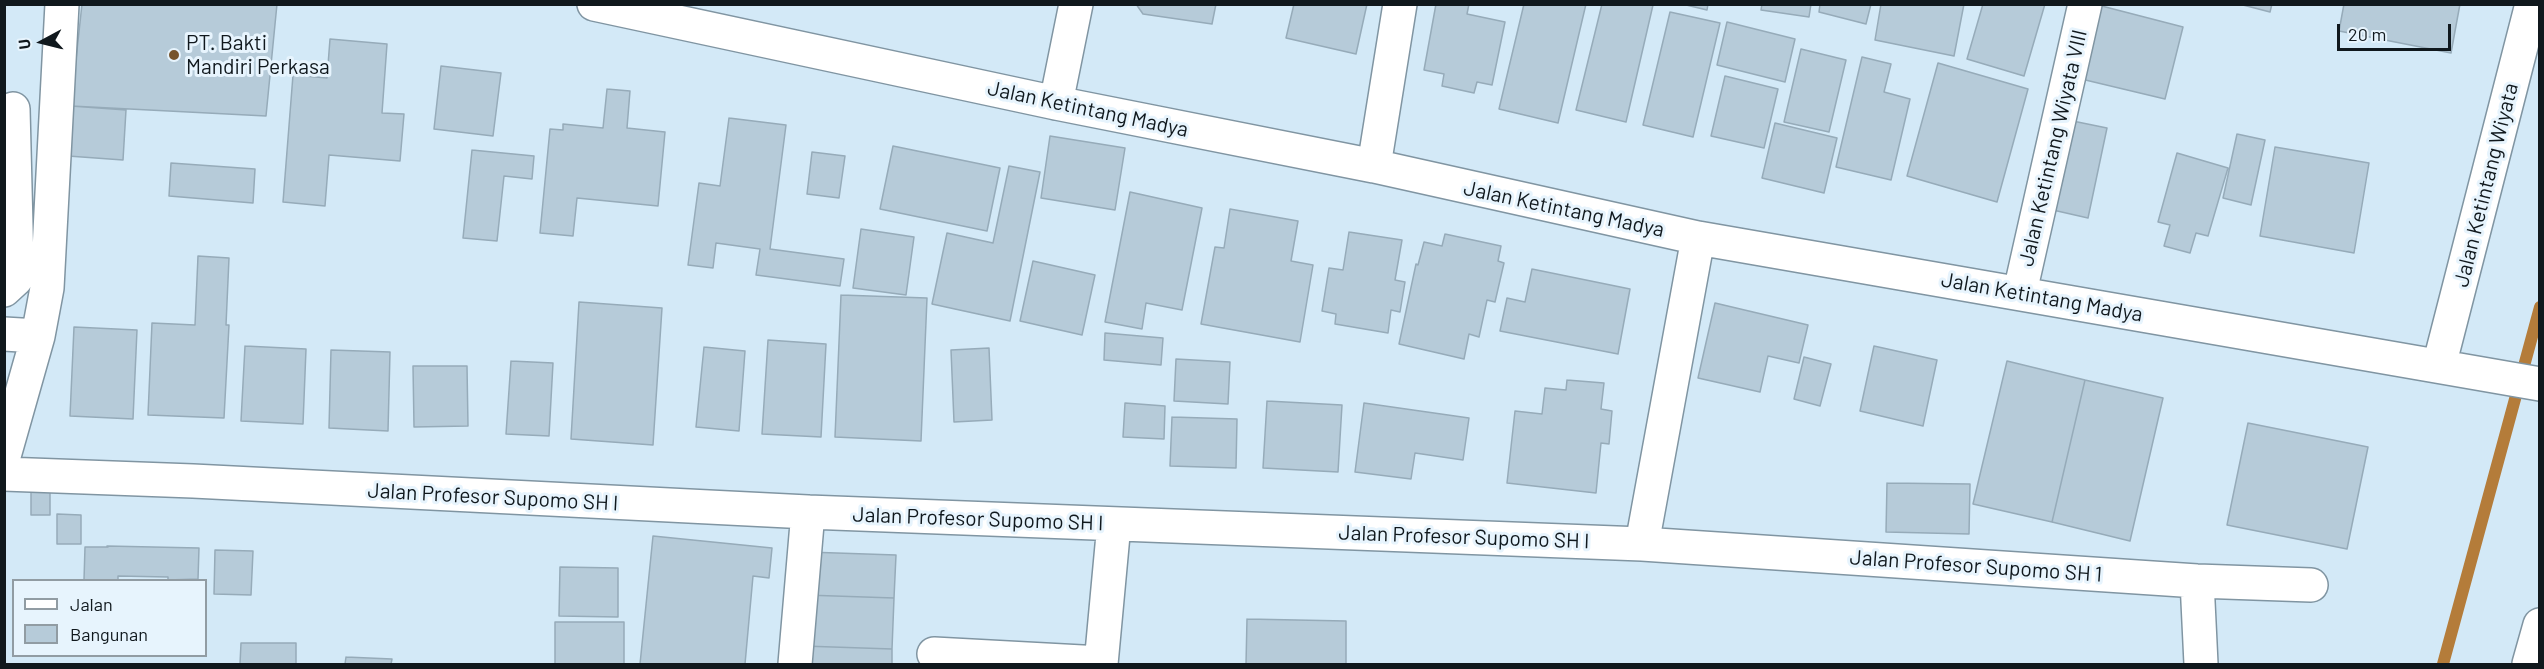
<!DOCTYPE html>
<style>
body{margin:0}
#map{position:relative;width:2544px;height:669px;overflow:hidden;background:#d3e9f7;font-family:Barlow,sans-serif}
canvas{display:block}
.frame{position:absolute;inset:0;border:6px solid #10181d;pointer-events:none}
.legend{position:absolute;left:12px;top:579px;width:195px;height:78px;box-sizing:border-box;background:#e7f4fd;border:2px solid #919ca3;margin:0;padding:8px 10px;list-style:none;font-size:18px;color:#10181d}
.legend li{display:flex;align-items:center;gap:12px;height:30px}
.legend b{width:30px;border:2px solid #919ca3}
.north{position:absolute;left:12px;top:12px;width:60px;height:60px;-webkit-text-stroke:4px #e7f4fd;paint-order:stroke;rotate:263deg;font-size:16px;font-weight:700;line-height:24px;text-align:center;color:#10181d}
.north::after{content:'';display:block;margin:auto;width:21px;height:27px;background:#10181d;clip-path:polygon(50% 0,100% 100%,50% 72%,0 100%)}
.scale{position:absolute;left:2337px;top:24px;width:114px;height:27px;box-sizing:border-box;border:3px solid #10181d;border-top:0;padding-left:8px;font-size:18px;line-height:21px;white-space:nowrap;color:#10181d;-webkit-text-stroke:4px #e7f4fd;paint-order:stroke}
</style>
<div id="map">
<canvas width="2544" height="669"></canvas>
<div class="frame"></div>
<ul class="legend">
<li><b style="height:8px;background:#fff"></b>Jalan</li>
<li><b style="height:16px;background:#b6cbd9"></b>Bangunan</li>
</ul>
<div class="north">U</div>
<div class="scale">20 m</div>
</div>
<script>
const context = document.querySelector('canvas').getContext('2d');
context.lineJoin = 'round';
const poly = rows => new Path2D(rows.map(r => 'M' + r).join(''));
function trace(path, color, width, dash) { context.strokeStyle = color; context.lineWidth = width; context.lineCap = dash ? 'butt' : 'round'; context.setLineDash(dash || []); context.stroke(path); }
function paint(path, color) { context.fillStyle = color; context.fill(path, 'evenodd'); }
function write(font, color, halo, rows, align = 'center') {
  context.font = font + ' Barlow,sans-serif'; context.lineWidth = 6; context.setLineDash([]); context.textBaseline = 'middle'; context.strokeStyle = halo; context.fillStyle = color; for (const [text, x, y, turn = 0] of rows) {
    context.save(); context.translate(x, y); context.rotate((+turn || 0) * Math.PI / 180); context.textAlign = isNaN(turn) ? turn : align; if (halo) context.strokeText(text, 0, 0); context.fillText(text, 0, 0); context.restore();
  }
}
trace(poly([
 [2443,664,2540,307]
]), '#b47c3a', 12);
const building = poly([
 [82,4,277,4,266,116,71,106,82,4],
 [1136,4,1216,4,1212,24,1143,14,1136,4],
 [1294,4,1367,4,1356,54,1286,38,1294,4],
 [1436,4,1469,4,1467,14,1505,22,1492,85,1477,82,1474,93,1442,86,1444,74,1424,70,1436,4],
 [1524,4,1586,4,1558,123,1499,109,1524,4],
 [1602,4,1653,5,1626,122,1576,110,1602,4],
 [1682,4,1708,4,1707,10,1682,4],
 [1762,4,1811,4,1809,17,1761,10,1762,4],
 [1820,4,1871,4,1866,24,1819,12,1820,4],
 [1881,4,1964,4,1954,56,1875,40,1881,4],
 [1983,4,2045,4,2024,76,1967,59,1983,4],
 [2094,4,2183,27,2165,99,2077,78,2094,4],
 [2239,4,2272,4,2270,12,2239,4],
 [2344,4,2460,4,2451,53,2339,31,2344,4],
 [1670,12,1720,23,1693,137,1643,125,1670,12],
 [1727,22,1795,39,1785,82,1717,65,1727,22],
 [330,39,387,44,382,113,404,114,400,161,329,155,325,206,283,202,293,75,327,78,330,39],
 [1801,49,1846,60,1829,132,1784,122,1801,49],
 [1862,57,1891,64,1884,92,1910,99,1891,180,1836,167,1862,57],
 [1938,63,2028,89,1997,202,1907,176,1938,63],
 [441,66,501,73,493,136,434,129,441,66],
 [1725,76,1778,89,1764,148,1711,136,1725,76],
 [607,89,630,91,627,128,665,132,658,206,577,198,573,236,540,233,550,129,563,130,563,124,603,128,607,89],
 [71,106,126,110,123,160,68,156,71,106],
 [729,118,786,125,770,249,844,259,840,286,756,275,760,249,716,243,713,268,688,265,699,183,720,186,729,118],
 [2063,119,2107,128,2088,218,2044,208,2063,119],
 [1775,123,1837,138,1824,193,1762,178,1775,123],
 [2237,134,2265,140,2251,205,2223,198,2237,134],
 [1050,136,1125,148,1115,210,1041,198,1050,136],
 [893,146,1000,168,987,231,880,209,893,146],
 [2275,147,2369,163,2354,253,2260,236,2275,147],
 [472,150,534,156,532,179,504,176,497,241,463,238,472,150],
 [812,152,845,156,839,198,807,194,812,152],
 [2177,153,2228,168,2208,236,2196,233,2190,253,2164,246,2170,225,2158,222,2177,153],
 [171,163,255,169,253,203,169,196,171,163],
 [1009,166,1040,172,1010,321,932,304,947,233,993,243,1009,166],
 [1130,192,1202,208,1182,310,1146,303,1142,329,1105,322,1130,192],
 [1230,209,1298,221,1291,261,1313,265,1300,342,1201,324,1215,247,1224,248,1230,209],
 [861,229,914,237,906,295,853,288,861,229],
 [1349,232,1402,240,1395,280,1405,282,1400,312,1391,310,1388,333,1335,324,1336,314,1322,311,1329,268,1343,270,1349,232],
 [1445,234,1501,246,1498,261,1504,263,1495,302,1487,300,1479,337,1469,334,1464,359,1399,344,1416,264,1418,265,1424,242,1442,246,1445,234],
 [198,256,229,258,226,325,229,325,224,418,148,415,152,323,195,325,198,256],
 [1033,261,1095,275,1082,335,1020,321,1033,261],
 [1532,269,1630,289,1618,354,1500,331,1507,298,1525,302,1532,269],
 [841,295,927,298,921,441,835,437,841,295],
 [579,302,662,308,653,445,571,439,579,302],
 [1715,303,1808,325,1799,363,1768,356,1760,392,1698,378,1715,303],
 [74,327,137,330,133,419,70,416,74,327],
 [1105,333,1163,338,1161,365,1104,360,1105,333],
 [768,340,826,344,821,437,762,434,768,340],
 [245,346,306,349,303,424,241,421,245,346],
 [1874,346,1937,360,1923,426,1860,411,1874,346],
 [704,347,745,351,739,431,696,427,704,347],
 [989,348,992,420,954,422,951,350,989,348],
 [331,350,390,352,388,431,329,428,331,350],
 [1804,357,1831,364,1820,406,1794,399,1804,357],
 [1176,359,1230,362,1228,404,1174,401,1176,359],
 [511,361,553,363,549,436,506,434,511,361],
 [2007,361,2085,380,2052,522,1973,504,2007,361],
 [413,366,467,366,468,426,414,427,413,366],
 [1567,380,1604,383,1601,409,1612,411,1609,444,1601,443,1596,493,1507,483,1515,411,1542,414,1545,388,1566,390,1567,380],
 [2085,380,2163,398,2130,541,2052,522,2085,380],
 [1267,401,1342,405,1338,472,1263,468,1267,401],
 [1125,403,1165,406,1164,439,1123,437,1125,403],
 [1364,403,1469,418,1463,460,1415,453,1411,479,1355,472,1364,403],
 [1172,417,1237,419,1236,468,1170,466,1172,417],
 [2248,423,2368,447,2347,549,2227,525,2248,423],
 [1887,483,1970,484,1969,534,1886,532,1887,483],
 [31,488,50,489,50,515,31,515,31,488],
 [57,514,81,515,81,544,57,544,57,514],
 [653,536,772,548,769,578,753,576,745,664,640,664,653,536],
 [107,546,199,548,198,579,168,580,168,577,118,576,118,580,84,580,85,547,108,547,107,546],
 [215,550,253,551,251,595,214,594,215,550],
 [807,552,896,555,894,598,805,595,807,552],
 [560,567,618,568,618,617,559,616,560,567],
 [805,595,894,598,892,649,803,646,805,595],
 [1247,619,1346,621,1346,664,1246,664,1247,619],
 [555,622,624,622,624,664,555,664,555,622],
 [241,643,296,643,296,664,240,664,241,643],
 [803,646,892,649,892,664,802,664,803,646],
 [346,657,392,659,391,664,345,664,346,657]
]);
paint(building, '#b6cbd9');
trace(building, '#96abb9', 1.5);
const minor = poly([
 [594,4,1056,103,1374,166,1698,238,2540,384],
 [1056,103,1076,4],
 [1374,166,1400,4],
 [4,290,16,279,17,266,13,109],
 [2020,292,2085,4],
 [4,334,38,336],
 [2439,366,2532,4],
 [4,456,38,336,47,288,62,4],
 [4,474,193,481,808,512,1642,544,2197,581,2311,585],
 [1642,544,1698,238],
 [2197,581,2201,664],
 [934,654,1101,663],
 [795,664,808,512],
 [1101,664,1114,524],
 [2529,664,2540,625]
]);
trace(minor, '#8095a2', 36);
trace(minor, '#fff', 33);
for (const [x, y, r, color] of [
 [174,55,6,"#76542c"]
]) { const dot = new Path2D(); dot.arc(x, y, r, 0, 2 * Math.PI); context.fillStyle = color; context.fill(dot); trace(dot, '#e7f4fd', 2); }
write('21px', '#10181d', '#e7f4fd', [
 ["PT. Bakti",186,43],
 ["Mandiri Perkasa",186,67]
], 'left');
write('21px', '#10181d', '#e7f4fd', [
 ["Jalan Ketintang Madya",1088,109,12],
 ["Jalan Ketintang Wiyata VIII",2053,148,-77],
 ["Jalan Ketintang Wiyata",2486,185,-76],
 ["Jalan Ketintang Madya",1564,209,12],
 ["Jalan Ketintang Madya",2042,297,10],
 ["Jalan Profesor Supomo SH I",493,497,3],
 ["Jalan Profesor Supomo SH I",978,519,2],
 ["Jalan Profesor Supomo SH I",1464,537,2],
 ["Jalan Profesor Supomo SH 1",1976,566,4]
]);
</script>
